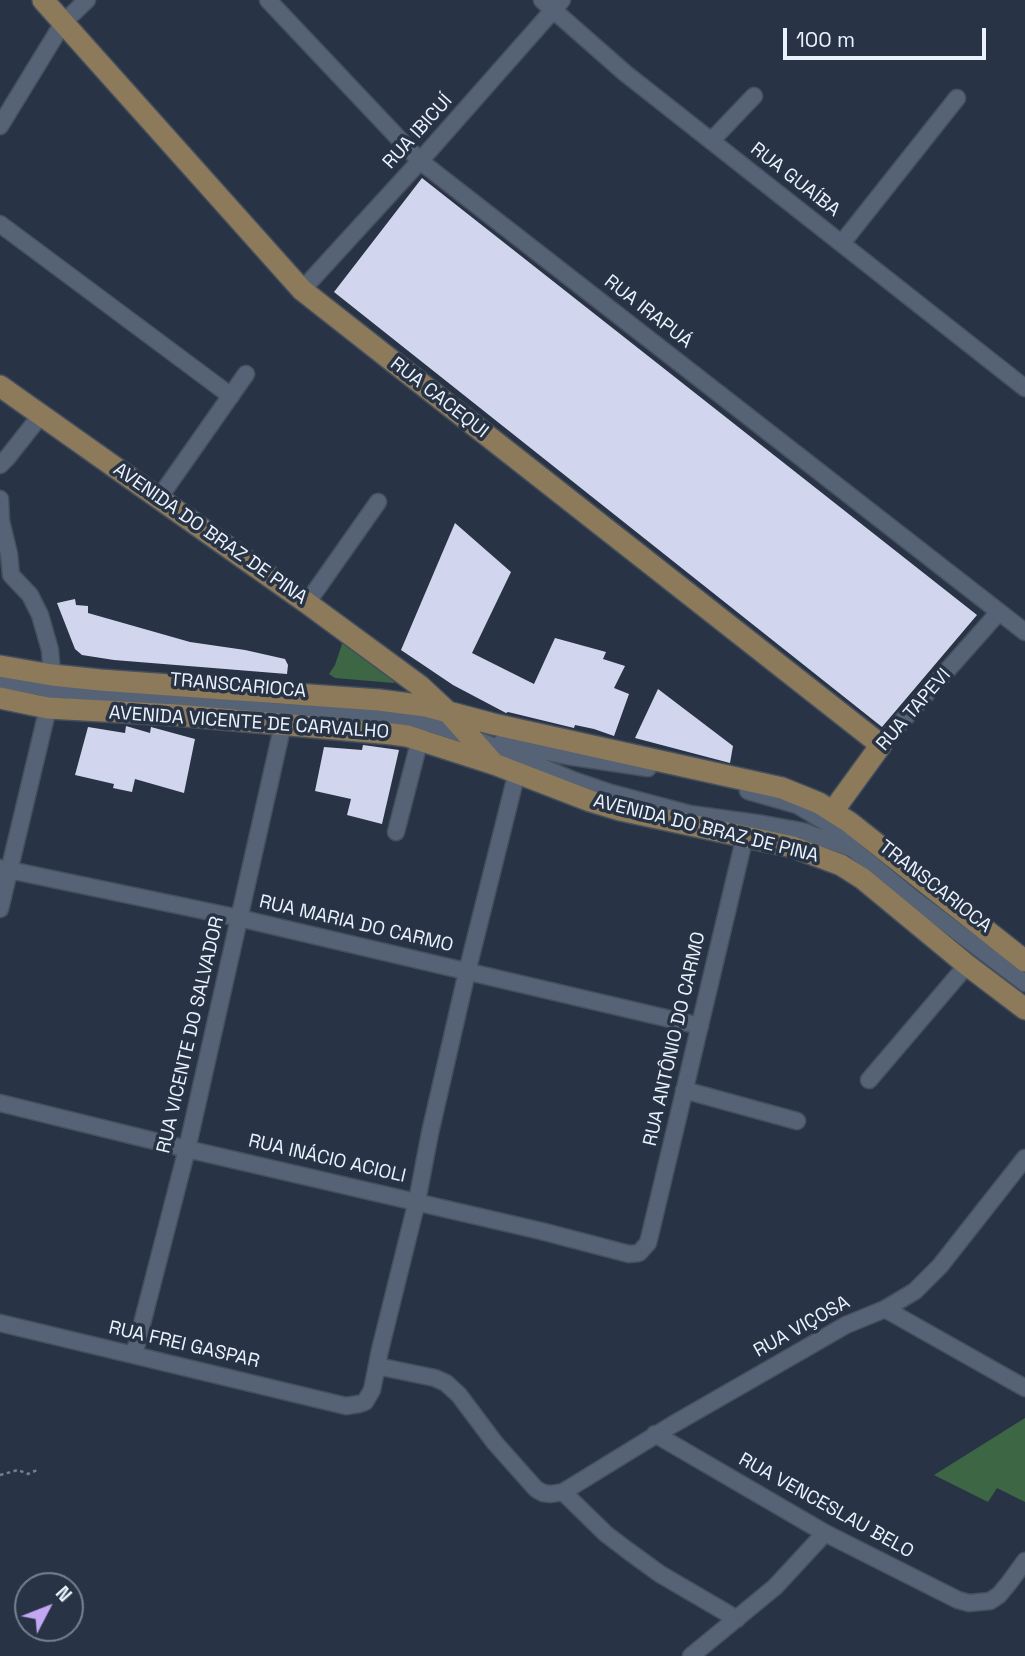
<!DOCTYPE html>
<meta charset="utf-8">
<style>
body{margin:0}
#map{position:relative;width:1025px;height:1656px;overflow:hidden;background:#283445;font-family:"Space Grotesk",sans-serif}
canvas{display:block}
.north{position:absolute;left:14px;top:1572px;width:70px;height:70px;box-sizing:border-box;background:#283445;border:2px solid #76808f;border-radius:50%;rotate:48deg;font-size:19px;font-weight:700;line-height:28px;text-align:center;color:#eaf2fd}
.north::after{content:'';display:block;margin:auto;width:24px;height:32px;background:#c3a7f2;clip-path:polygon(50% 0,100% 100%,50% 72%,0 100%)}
.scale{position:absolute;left:783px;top:28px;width:203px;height:32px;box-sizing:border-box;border:4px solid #eaf2fd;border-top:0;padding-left:9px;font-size:21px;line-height:24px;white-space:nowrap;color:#eaf2fd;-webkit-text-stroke:5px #283445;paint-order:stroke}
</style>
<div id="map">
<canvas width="1025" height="1656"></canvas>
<div class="north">N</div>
<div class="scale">100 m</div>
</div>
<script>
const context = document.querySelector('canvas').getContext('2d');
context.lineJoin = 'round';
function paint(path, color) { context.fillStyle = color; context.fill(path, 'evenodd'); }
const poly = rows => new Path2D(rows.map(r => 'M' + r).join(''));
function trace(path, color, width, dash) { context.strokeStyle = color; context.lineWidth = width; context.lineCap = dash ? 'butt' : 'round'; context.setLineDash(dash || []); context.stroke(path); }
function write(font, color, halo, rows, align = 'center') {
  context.font = font + ' "Space Grotesk",sans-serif'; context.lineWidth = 7; context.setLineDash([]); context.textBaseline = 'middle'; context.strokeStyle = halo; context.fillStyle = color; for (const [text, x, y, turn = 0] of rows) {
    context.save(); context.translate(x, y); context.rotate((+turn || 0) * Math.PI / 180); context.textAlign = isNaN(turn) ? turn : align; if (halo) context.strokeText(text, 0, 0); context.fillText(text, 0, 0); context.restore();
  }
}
paint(poly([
 [343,641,398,676,394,683,335,678,329,674,335,665],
 [1025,1418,1025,1502,997,1488,988,1502,934,1475]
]), '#3c6644');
paint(poly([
 [422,178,977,615,882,727,334,292],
 [455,523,511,572,472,653,534,684,555,638,606,652,603,659,625,666,614,688,629,694,614,736,594,729,575,725,574,728,508,712,506,713,453,685,401,650],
 [75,599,76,605,88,606,88,613,190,642,245,650,285,659,288,665,287,674,114,660,82,655,75,649,57,603],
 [658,689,733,746,730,763,635,738],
 [126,726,150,733,151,727,195,739,184,793,135,779,132,792,113,788,114,784,75,775,88,727,125,733],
 [363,745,399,750,382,824,347,815,351,799,315,791,324,747,362,750]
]), '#d2d5ee');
const minor = poly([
 [268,0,420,161,1025,632],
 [542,0,625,73,1025,388],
 [0,126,63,23,87,0],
 [711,141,754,96],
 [0,224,231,396],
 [842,243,957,98],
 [302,290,420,161,562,0],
 [0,465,7,458,41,415],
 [159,498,246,374],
 [0,499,1,521,9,554,11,575,30,595,40,615,50,650,52,675,48,708,0,909],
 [307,603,378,502],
 [0,680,51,689,179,703,271,711,372,717,431,724,471,737,573,780,611,793,690,814,763,824,802,831,853,849],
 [501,743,567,756,648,768],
 [881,745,999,612],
 [748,791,797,805,830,825,844,836,853,849,914,899,1025,983],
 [396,832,420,739],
 [0,868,239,918,700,1026],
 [869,1080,967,965],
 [684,1090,797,1121],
 [0,1103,187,1149,541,1231,629,1254,639,1253,648,1243,650,1235,745,836],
 [885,1309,1025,1388],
 [0,1323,346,1406,359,1404,365,1402,372,1390,380,1350,417,1201,430,1133,467,972,517,772],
 [134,1355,187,1149,283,724],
 [377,1366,435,1378,446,1383,459,1395,495,1443,536,1489,543,1493,551,1494,563,1492,672,1425,846,1325,885,1309,915,1291,940,1266,1025,1158],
 [655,1434,825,1533,958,1600,969,1603,990,1601,999,1595,1009,1583,1025,1561],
 [563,1492,606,1534,627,1550,660,1574,737,1619],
 [691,1656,775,1587,825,1533]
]);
const major = poly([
 [43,0,302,290,881,745,833,811],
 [0,386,307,603,420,686,449,713,494,764],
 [0,666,52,675,100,680,379,700,426,706,493,724,782,788,819,803,849,822,1025,961],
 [0,698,48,708,176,715,392,734,407,736,494,764,590,801,620,810,793,847,841,865,863,879,967,965,1025,1009]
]);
trace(minor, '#454f5d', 19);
trace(major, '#454f5d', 24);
trace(poly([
 [0,1475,18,1470,28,1474,37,1470]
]), '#747f8d', 2.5, [3.5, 3.5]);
trace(minor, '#566376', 16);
trace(major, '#8d7a5b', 21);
write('19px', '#eaf2fd', '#283445', [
 ["RUA IBICUÍ",418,132,-48],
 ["RUA GUAÍBA",795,180,38],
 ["RUA IRAPUÁ",648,312,38],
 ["RUA CACEQUI",439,398,38],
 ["AVENIDA DO BRAZ DE PINA",210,534,35],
 ["TRANSCARIOCA",238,686,5],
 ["RUA TAPEVI",914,710,-49],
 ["AVENIDA VICENTE DE CARVALHO",249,723,4],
 ["AVENIDA DO BRAZ DE PINA",706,829,14],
 ["TRANSCARIOCA",935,887,38],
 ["RUA MARIA DO CARMO",356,924,13],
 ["RUA VICENTE DO SALVADOR",191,1035,-77],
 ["RUA ANTÔNIO DO CARMO",675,1039,-77],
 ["RUA INÁCIO ACIOLI",327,1159,13],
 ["RUA VIÇOSA",802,1327,-29],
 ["RUA FREI GASPAR",184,1345,13],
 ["RUA VENCESLAU BELO",826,1506,29]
]);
</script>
